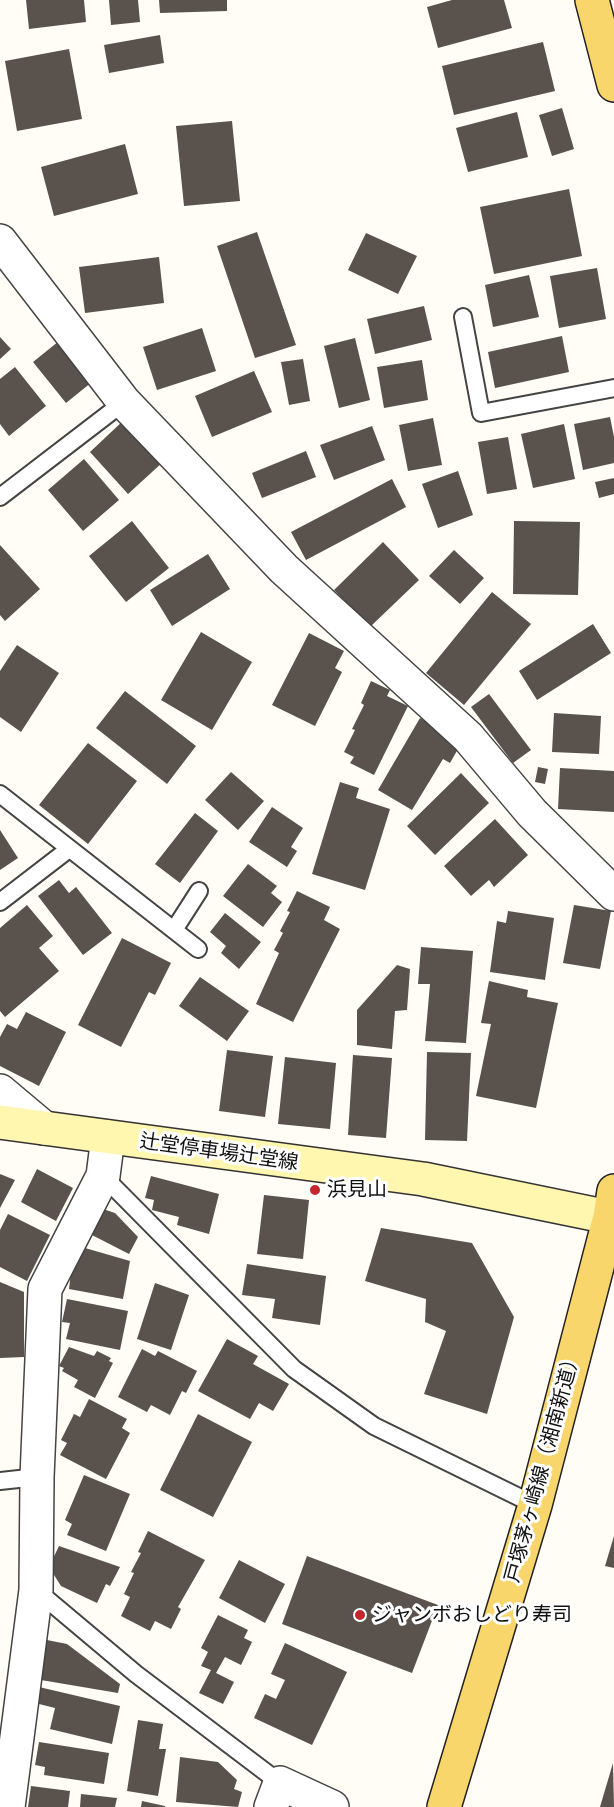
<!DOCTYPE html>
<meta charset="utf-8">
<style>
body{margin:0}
canvas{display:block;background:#fffdf5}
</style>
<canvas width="614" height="1807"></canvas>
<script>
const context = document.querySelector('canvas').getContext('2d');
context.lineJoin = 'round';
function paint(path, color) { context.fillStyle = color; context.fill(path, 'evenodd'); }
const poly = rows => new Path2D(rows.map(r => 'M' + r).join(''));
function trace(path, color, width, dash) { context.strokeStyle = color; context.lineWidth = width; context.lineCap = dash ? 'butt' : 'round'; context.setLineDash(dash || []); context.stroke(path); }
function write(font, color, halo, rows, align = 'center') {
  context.font = font + ' "Crimson Pro","Noto Sans JP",serif'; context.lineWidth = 6; context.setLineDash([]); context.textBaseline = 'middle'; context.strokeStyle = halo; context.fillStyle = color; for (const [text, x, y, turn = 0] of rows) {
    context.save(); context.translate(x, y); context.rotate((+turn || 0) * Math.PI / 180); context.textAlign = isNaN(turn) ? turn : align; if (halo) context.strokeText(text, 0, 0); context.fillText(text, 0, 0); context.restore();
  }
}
paint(poly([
 [26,0,84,0,86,22,29,29],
 [109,0,138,0,140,22,111,25],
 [159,0,227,0,227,11,160,13],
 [452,0,504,0,512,28,438,48,427,7],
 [160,35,164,63,109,73,104,45],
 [543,42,555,91,454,115,442,66],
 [69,49,82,119,17,131,5,61],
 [562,108,574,149,552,156,539,115],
 [517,112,528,157,468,172,456,128],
 [232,121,240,201,184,206,176,126],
 [125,144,138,194,54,216,41,167],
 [569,189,582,256,494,274,480,207],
 [257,232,296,345,255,358,217,246],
 [366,233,417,256,398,294,348,270],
 [159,257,164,303,85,313,79,267],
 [597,268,606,319,559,328,550,276],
 [529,275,539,317,493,327,485,285],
 [424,306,432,340,375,354,367,319],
 [202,328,216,371,157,390,143,347],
 [562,336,569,372,495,388,488,352],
 [0,337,11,349,0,359],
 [355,338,370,400,339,408,324,346],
 [59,341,92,382,66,403,33,362],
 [303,359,310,401,289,405,281,362],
 [422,360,428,400,384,408,377,367],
 [15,367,46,406,9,436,0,424,0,379],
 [254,371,272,412,212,437,195,396],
 [610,417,614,437,614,463,583,470,574,424],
 [433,418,442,465,408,471,399,425],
 [125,419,163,462,128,494,90,452],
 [564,424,575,479,533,488,521,434],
 [372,426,385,460,334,480,320,445],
 [508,437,517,489,487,494,478,442],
 [306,451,316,477,262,498,252,473],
 [84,459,119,500,83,531,48,490],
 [458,471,473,515,438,528,422,484],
 [614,478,614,494,599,498,595,482],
 [392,479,406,507,306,560,291,532],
 [132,521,169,568,126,602,89,556],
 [514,521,580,522,578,595,513,594],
 [383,542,419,580,370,627,334,590],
 [0,545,40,589,5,621,0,615],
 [454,550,484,578,460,604,429,576],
 [208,554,230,589,172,626,150,590],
 [492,592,531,624,464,705,426,673],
 [593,624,611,653,537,700,519,671],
 [201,632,252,662,212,730,161,700],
 [309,633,344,651,335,668,342,672,315,726,272,705],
 [17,645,59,673,21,732,0,717,0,671],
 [371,681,390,690,387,696,408,706,374,775,350,763,354,757,344,752,355,730,352,729,364,705,361,703],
 [125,691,196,746,167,784,96,728],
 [489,694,531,750,513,763,471,707],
 [554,713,601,716,599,754,552,752],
 [420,718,462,742,450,763,443,759,412,810,378,790],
 [88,743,137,781,88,844,39,805],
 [538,767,548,769,545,784,535,782],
 [560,768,614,771,614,812,558,809],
 [231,772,264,801,238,830,205,800],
 [461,773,489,803,435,855,407,826],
 [340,782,359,788,356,798,390,809,365,890,312,874],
 [272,807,303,828,291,847,297,851,287,867,249,842],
 [195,813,218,831,180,883,155,864],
 [495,819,528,855,494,887,489,880,471,896,444,866],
 [0,830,18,858,0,870],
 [248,864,277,886,271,893,282,902,263,927,223,896],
 [59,880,69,893,76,887,112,933,83,955,38,896],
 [297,891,330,907,324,920,340,929,293,1022,256,1004,279,953,274,950,283,933,280,931,290,912,287,911],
 [27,905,53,936,39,948,59,971,5,1017,0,1011,0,928],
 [574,905,611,911,600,969,563,963],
 [508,911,554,918,545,980,490,972,497,921,506,923],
 [225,913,261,942,239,969,221,953,226,946,210,932],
 [122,938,171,963,155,995,149,992,121,1047,78,1025],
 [421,947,473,951,466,1043,425,1041,430,984,418,984],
 [397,965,410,969,407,1010,395,1011,392,1049,357,1045,357,1010],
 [200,977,249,1011,227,1041,179,1006],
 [489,981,528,990,527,997,558,1003,536,1108,476,1096,491,1024,481,1023],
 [26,1012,66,1032,39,1086,0,1066,0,1037,7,1024,17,1029],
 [227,1050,273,1056,265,1117,219,1111],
 [427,1052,471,1053,467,1141,425,1140],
 [353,1055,392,1058,386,1138,348,1135],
 [285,1057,336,1063,330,1129,278,1124],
 [37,1169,73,1188,56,1221,21,1202],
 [0,1174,15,1180,0,1208],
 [151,1176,219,1194,209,1234,177,1225,179,1217,152,1210,154,1200,145,1198],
 [264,1195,309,1200,303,1259,257,1254],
 [103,1209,115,1213,138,1237,129,1254,90,1234],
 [8,1214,50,1235,27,1281,0,1267,0,1230],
 [381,1228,472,1243,514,1317,487,1414,424,1394,446,1331,425,1322,426,1299,365,1281],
 [85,1248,130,1261,123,1299,69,1289,71,1272],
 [247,1264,326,1276,320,1325,272,1318,275,1299,242,1295],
 [0,1282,24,1292,24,1357,0,1358],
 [155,1283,189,1295,171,1350,137,1339],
 [67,1299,128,1311,120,1350,66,1339,70,1323,62,1322],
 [227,1339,258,1356,253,1364,289,1384,273,1411,259,1403,250,1419,198,1391],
 [69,1347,94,1356,97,1351,111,1358,109,1361,113,1363,95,1398,74,1387,78,1380,62,1371,64,1368,59,1366],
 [142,1349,155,1356,158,1351,197,1371,186,1393,182,1391,170,1415,151,1405,147,1412,118,1397],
 [89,1399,127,1419,122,1428,130,1433,106,1479,60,1455,67,1443,61,1440,74,1414,80,1417],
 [198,1414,252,1442,213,1517,160,1490],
 [84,1475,130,1494,106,1551,67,1535,72,1524,65,1520],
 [148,1531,205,1560,178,1607,181,1609,171,1629,155,1621,150,1631,121,1616,130,1597,124,1594,134,1573,131,1572,141,1553,138,1552],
 [614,1536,614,1568,605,1566],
 [59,1546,120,1567,110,1586,106,1584,97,1603,61,1586,49,1567],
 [307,1556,438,1605,412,1673,282,1624],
 [239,1560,285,1584,265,1623,219,1598],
 [218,1615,248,1630,244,1638,252,1642,241,1665,225,1657,216,1673,234,1682,223,1704,199,1693,211,1670,201,1666,208,1652,201,1648],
 [47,1640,67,1644,120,1684,118,1693,41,1680],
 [285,1643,347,1672,312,1745,254,1718,265,1694,276,1699,285,1680,271,1674],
 [39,1687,120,1706,112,1744,50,1729,55,1708,35,1703],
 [138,1720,163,1724,159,1749,166,1749,158,1796,127,1791],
 [39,1742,109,1753,104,1784,44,1775,45,1767,35,1765],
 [180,1757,218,1762,237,1780,234,1789,242,1792,238,1807,176,1802],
 [613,1763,614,1807,600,1807],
 [31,1786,70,1791,68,1807,28,1807],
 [81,1794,117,1798,115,1807,80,1807],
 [142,1801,165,1806,165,1807,141,1807]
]), '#5a524d');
const lane = poly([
 [463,317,481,413,614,388],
 [0,497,124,402],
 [0,794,198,949],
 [0,902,69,849],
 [174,930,199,891],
 [103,1176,294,1369,374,1426,535,1505],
 [0,1481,37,1477],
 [36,1590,136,1674,280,1783]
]);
const street = poly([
 [0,241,124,402,284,569,468,737,532,813,614,894],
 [0,1091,44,1128],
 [8,1807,36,1590,37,1477,45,1289,103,1176,108,1137],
 [271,1807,280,1783,332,1807]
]);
const secondary = poly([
 [0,1122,423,1179,614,1218]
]);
const primary = poly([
 [592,0,614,85],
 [444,1807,535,1505,610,1217,614,1191]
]);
trace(lane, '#444', 20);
trace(street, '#444', 36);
trace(secondary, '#333', 36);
trace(primary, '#222', 36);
trace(lane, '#fff', 16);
trace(street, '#fff', 33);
trace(secondary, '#fff6b0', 33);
trace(primary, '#f9d66b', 33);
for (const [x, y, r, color] of [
 [315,1190,6,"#c4262e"],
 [360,1615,6,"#c4262e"]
]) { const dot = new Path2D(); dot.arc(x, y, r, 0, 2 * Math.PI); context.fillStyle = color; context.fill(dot); trace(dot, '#fff', 2); }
write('20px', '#111', '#fff', [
 ["辻堂停車場辻堂線",219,1152,8],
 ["戸塚茅ヶ崎線（湘南新道）",543,1466,-75]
]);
write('20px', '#111', '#fff', [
 ["浜見山",327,1190],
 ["ジャンボおしどり寿司",372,1615]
], 'left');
</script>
